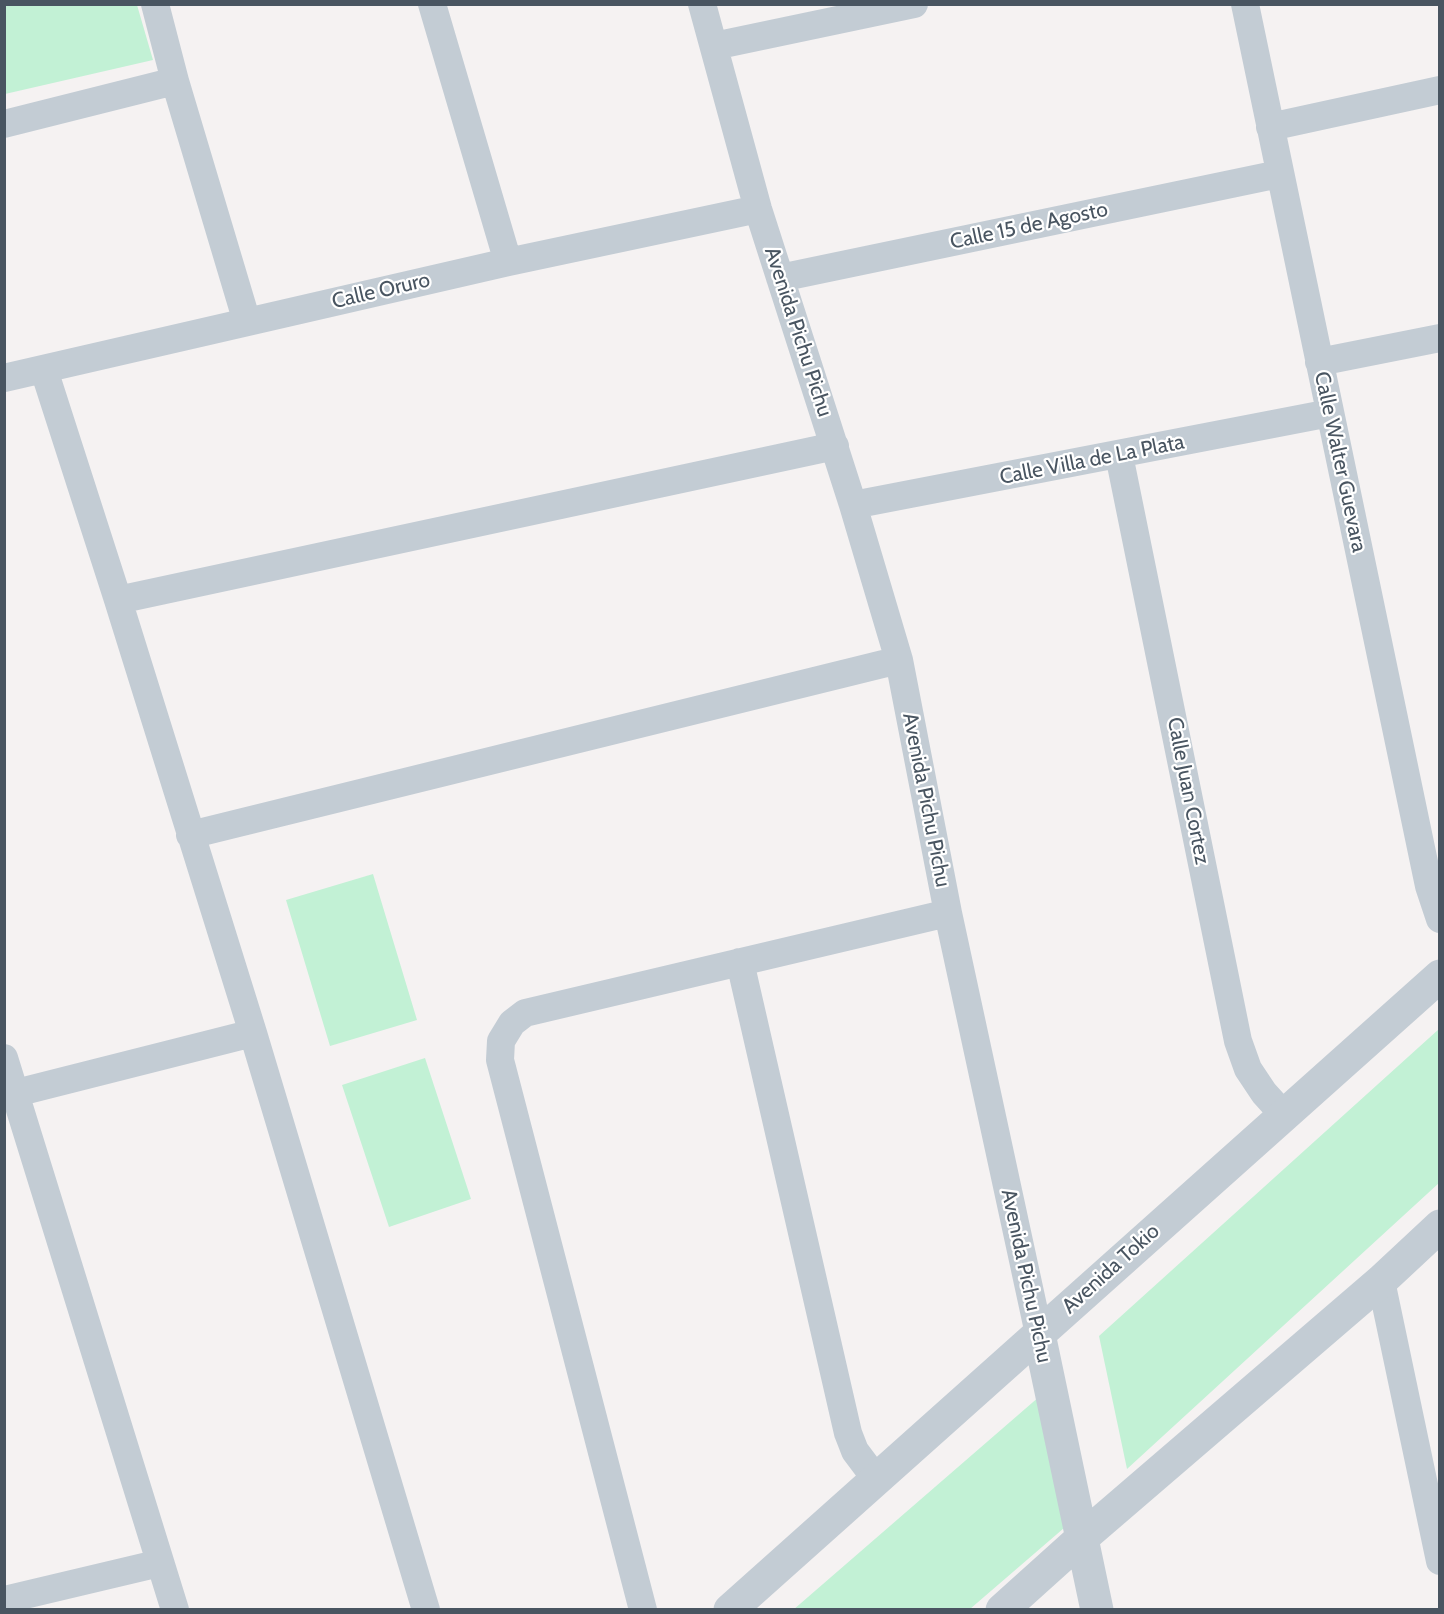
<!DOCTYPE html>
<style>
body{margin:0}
#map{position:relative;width:1444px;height:1614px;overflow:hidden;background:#f5f2f2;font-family:Cabin,sans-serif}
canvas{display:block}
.frame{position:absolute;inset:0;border:6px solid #495561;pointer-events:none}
</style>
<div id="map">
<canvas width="1444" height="1614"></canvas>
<div class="frame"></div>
</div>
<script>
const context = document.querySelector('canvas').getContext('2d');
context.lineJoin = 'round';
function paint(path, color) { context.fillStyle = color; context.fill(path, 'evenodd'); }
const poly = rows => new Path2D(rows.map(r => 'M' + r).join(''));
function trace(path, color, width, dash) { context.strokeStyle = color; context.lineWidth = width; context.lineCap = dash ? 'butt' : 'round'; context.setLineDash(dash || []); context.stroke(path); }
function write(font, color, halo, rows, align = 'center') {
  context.font = font + ' Cabin,sans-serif'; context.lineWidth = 4.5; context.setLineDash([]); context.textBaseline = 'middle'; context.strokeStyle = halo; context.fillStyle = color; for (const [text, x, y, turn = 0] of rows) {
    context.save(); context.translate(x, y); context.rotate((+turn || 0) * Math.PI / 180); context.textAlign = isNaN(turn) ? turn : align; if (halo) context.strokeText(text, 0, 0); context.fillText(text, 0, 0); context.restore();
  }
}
paint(poly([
 [4,5,137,5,153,60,5,94],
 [373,874,417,1020,330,1046,286,900],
 [1439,1029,1439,1183,1127,1469,1099,1336],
 [425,1058,471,1199,389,1227,342,1085],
 [1040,1396,1071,1522,970,1609,793,1610]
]), '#c2f1d5');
trace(poly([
 [155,4,175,81,247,322],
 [432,4,508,262],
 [702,4,758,209,853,505,899,660,948,913,1039,1334],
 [1245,4,1429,886,1440,919],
 [714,46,914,4],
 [4,124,175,81],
 [1270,127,1440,90],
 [780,278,1279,174],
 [1319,362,1440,338],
 [44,370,118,600,253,1033,426,1610],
 [4,378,508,262,758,209],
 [1119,455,1238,1041,1248,1069,1264,1093,1283,1114],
 [853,505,1330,413],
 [118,600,835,446],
 [190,835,899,660],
 [740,962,848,1433,855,1451,876,1479],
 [4,1058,175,1610],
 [4,1096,253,1033],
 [1381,1281,1440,1561],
 [4,1600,160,1563],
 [643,1610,500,1060,501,1041,512,1023,525,1013,948,913]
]), '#c3ccd4', 28);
trace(poly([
 [1039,1334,1097,1610],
 [730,1610,1440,976],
 [1002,1610,1082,1538,1381,1281,1440,1226]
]), '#c3ccd4', 33);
write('21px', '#495561', '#fff', [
 ["Calle 15 de Agosto",1029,226,-12],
 ["Calle Oruro",381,291,-13],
 ["Avenida Pichu Pichu",798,332,72],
 ["Calle Villa de La Plata",1092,460,-11],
 ["Calle Walter Guevara",1340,462,78],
 ["Calle Juan Cortez",1188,791,79],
 ["Avenida Pichu Pichu",926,800,79],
 ["Avenida Tokio",1111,1269,-42],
 ["Avenida Pichu Pichu",1026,1276,78]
]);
</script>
